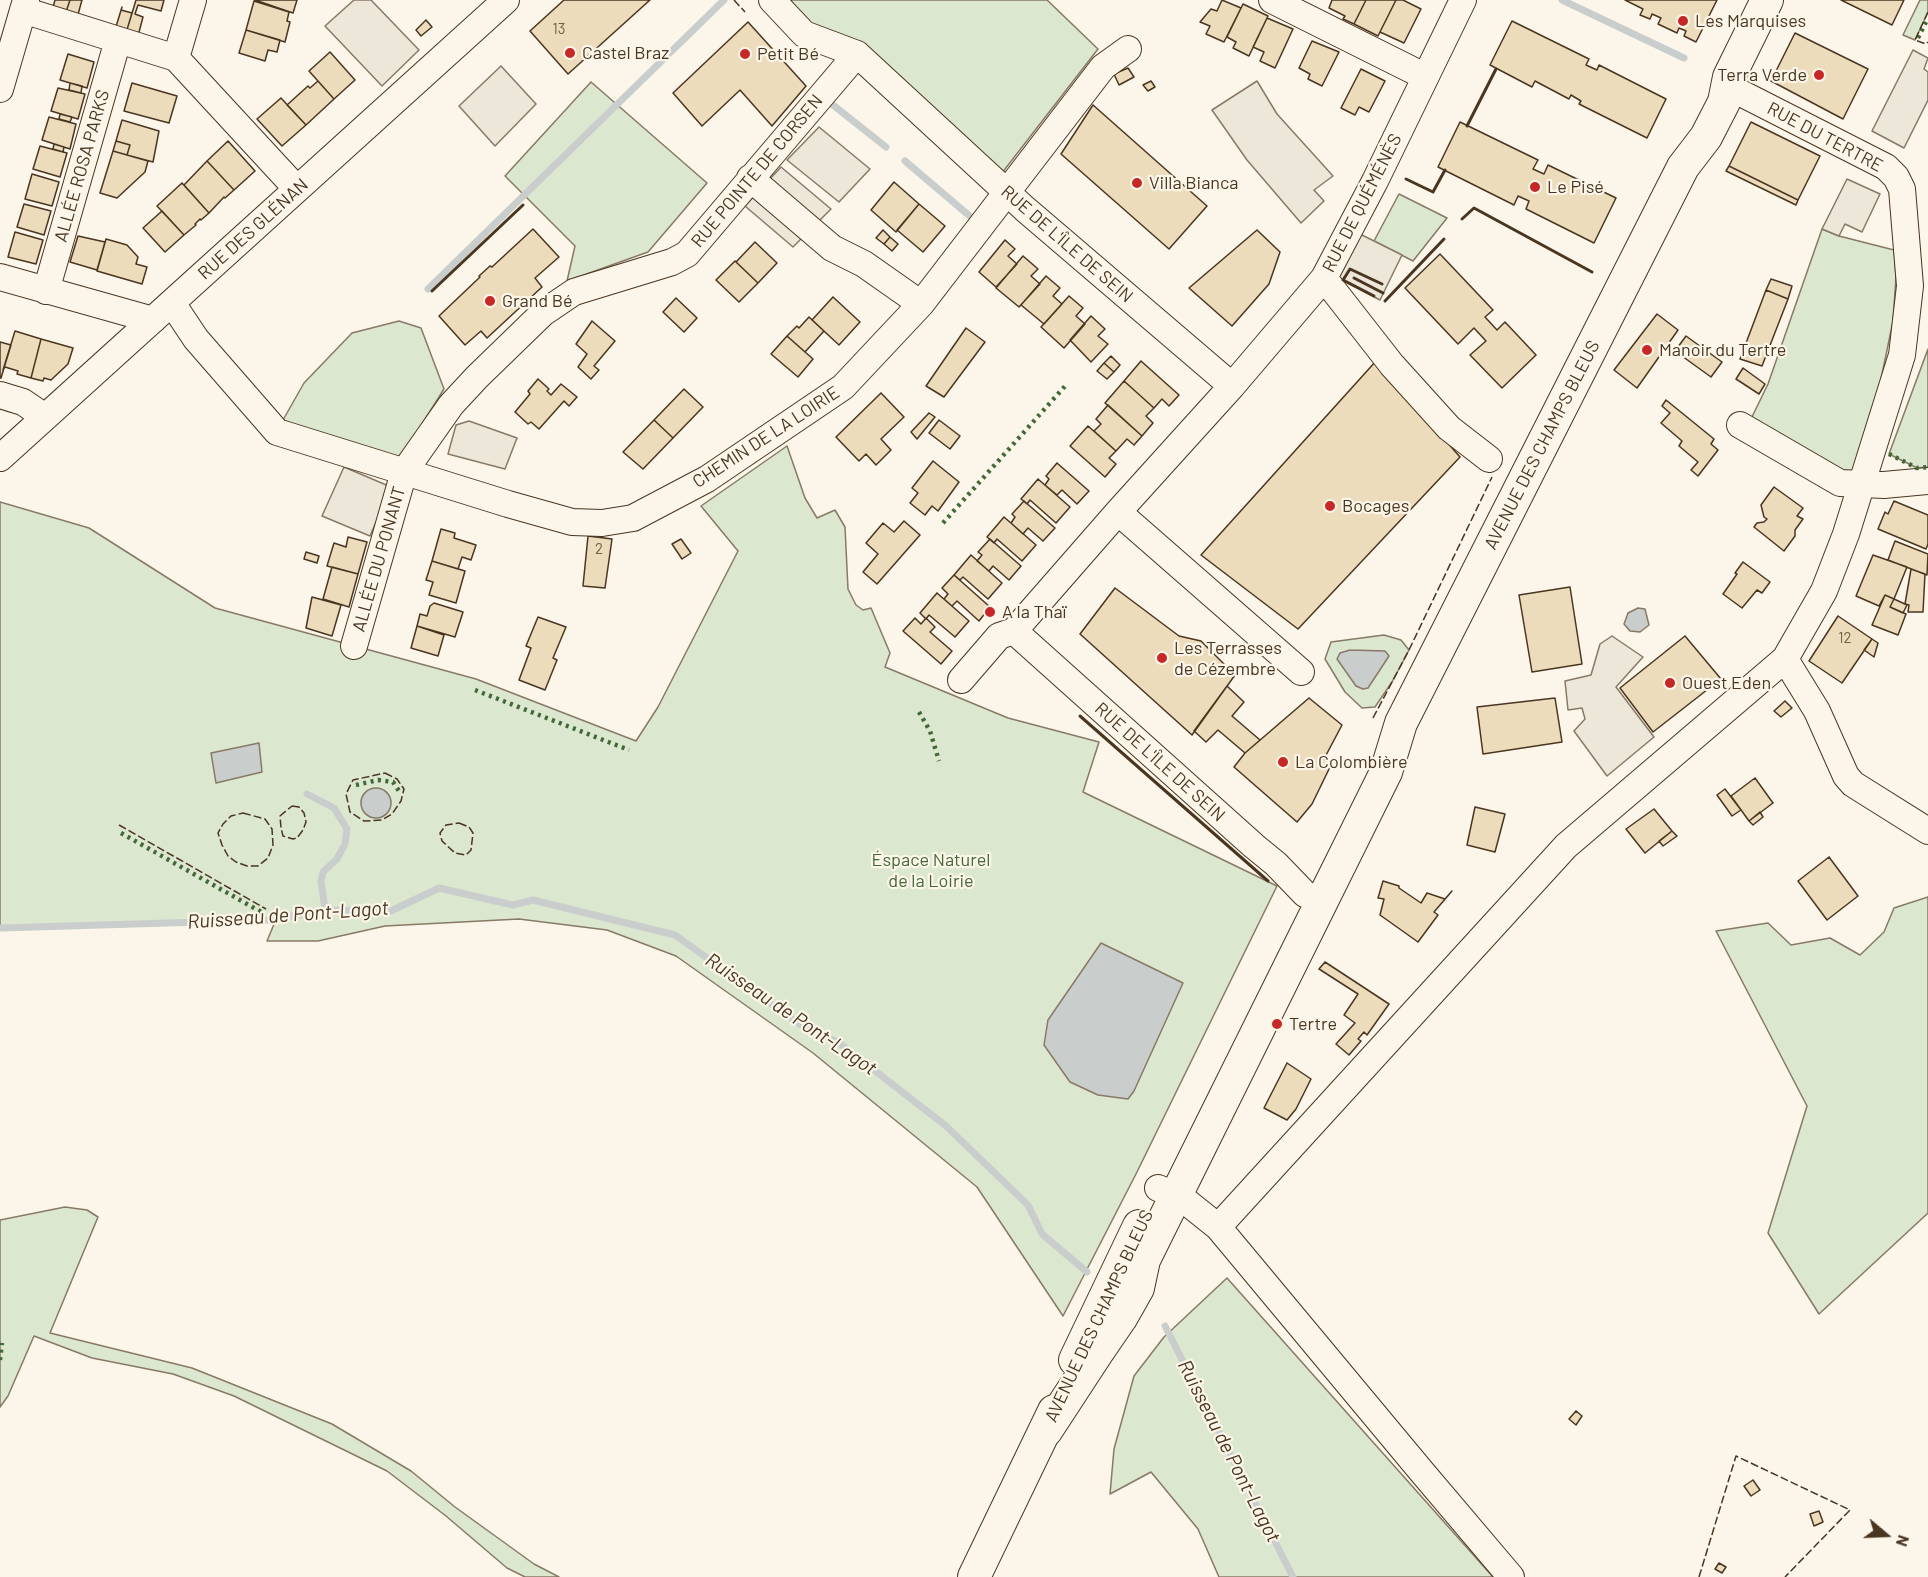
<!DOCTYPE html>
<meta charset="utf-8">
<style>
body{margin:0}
#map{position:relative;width:1928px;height:1577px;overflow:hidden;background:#fbf6e9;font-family:Barlow,sans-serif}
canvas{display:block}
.north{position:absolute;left:1856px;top:1505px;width:60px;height:60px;-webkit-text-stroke:4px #fbf6e9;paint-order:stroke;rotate:109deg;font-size:16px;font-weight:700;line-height:24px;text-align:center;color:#4a3520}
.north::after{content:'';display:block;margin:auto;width:21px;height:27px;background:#4a3520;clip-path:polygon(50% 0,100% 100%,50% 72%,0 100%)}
</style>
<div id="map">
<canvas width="1928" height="1577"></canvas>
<div class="north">N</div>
</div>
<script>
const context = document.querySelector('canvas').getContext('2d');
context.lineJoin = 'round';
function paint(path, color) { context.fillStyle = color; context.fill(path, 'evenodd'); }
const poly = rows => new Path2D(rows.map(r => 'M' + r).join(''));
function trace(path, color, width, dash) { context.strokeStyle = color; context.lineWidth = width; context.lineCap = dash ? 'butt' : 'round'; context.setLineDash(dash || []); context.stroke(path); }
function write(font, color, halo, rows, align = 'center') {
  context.font = font + ' Barlow,sans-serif'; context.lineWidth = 4.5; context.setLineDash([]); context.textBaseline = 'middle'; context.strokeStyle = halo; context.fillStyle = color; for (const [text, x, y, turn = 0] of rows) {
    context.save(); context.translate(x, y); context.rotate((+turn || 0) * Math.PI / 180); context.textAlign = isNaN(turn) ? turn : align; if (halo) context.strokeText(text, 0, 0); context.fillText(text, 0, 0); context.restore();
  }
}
const green = poly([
 [772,0,1047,0,1098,49,995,182,772,0],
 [1920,0,1928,0,1928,12,1915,40,1903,35,1920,0],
 [591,82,707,183,648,252,567,281,575,246,505,176,591,82],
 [1399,194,1447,218,1413,261,1374,241,1399,194],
 [1822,229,1839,236,1894,250,1896,277,1893,321,1880,384,1855,474,1847,477,1750,421,1768,384,1822,229],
 [399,321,421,328,444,389,400,459,323,438,283,420,304,383,352,333,399,321],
 [1928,349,1928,467,1917,468,1889,454,1928,349],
 [787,446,805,498,817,518,835,510,845,527,848,589,856,605,863,610,871,608,890,653,885,667,1008,718,1099,742,1083,792,1277,886,1137,1172,1063,1316,977,1187,813,1053,676,956,607,930,519,919,385,926,318,941,267,941,277,917,269,920,0,928,0,502,89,528,215,608,476,679,636,741,658,707,738,551,701,506,787,446],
 [1384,635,1401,640,1409,650,1392,682,1375,707,1362,708,1345,692,1325,659,1331,642,1384,635],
 [1928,897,1928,1213,1819,1314,1768,1233,1807,1106,1716,931,1768,923,1791,945,1830,938,1860,955,1884,932,1894,908,1928,897],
 [65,1207,87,1210,98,1217,50,1333,192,1368,332,1424,411,1471,455,1507,534,1564,559,1577,525,1577,507,1568,446,1516,387,1471,234,1396,173,1374,92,1358,34,1336,8,1396,0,1407,0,1220,65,1207],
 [1227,1278,1493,1577,1219,1577,1198,1529,1151,1472,1110,1494,1114,1449,1134,1376,1164,1337,1227,1278]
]);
paint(green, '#dce7d0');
trace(green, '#887966', 1.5);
const parking = poly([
 [354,0,371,0,419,50,382,86,325,26,354,0],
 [1913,50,1928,58,1924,69,1928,72,1928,100,1904,148,1872,131,1913,50],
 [501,66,536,104,495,146,459,106,501,66],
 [1257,81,1277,114,1333,176,1314,190,1324,201,1301,223,1247,160,1212,110,1257,81],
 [819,127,870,169,839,202,787,160,819,127],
 [781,167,831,209,793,247,745,206,781,167],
 [1847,179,1880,194,1862,232,1845,224,1839,236,1822,229,1847,179],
 [1360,234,1402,255,1380,300,1336,277,1360,234],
 [469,421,517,438,505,469,448,454,456,425,469,421],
 [344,467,391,487,370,536,322,516,344,467],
 [1612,636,1643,657,1616,687,1654,737,1607,776,1574,731,1585,719,1582,708,1568,710,1565,681,1591,675,1600,644,1612,636]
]);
paint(parking, '#ede7d9');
trace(parking, '#887966', 1.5);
const water = poly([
 [1638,608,1645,609,1649,625,1640,632,1630,631,1624,624,1628,613,1638,608],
 [1350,650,1385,651,1389,656,1368,688,1363,689,1356,686,1337,659,1340,653,1350,650],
 [259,743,262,772,216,783,211,753,259,743],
 '361 803a15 15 0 1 1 30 0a15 15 0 1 1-30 0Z',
 [1101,943,1183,983,1134,1091,1128,1099,1098,1095,1070,1082,1044,1045,1048,1020,1101,943]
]);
paint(water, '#c9cecd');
trace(water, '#887966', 1.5);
trace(poly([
 [1562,0,1684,58],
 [828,101,886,147],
 [905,161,972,218],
 [428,289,724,0],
 [307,794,334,808,347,829,345,844,337,859,323,872,321,881,325,910],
 [0,928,269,920,325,910,391,911,439,888,513,905,533,900,675,935,802,1026,838,1042,946,1126,1028,1205,1042,1234,1087,1272],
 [1165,1326,1293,1577]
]), '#c9cecd', 7);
const building = poly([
 [55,0,70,0,65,15,52,11,55,0],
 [70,0,82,0,77,18,65,15,70,0],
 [136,0,164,0,161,11,138,5,135,14,143,17,138,36,126,33,136,0],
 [255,0,297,0,293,13,255,0],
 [564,0,650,0,568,74,530,31,564,0],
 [1222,0,1241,8,1224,42,1206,34,1210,26,1200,22,1211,9,1217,11,1222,0],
 [1332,0,1366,0,1354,24,1343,19,1345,16,1329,8,1332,0],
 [1366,0,1396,0,1378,36,1354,24,1366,0],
 [1396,0,1403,0,1421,9,1404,43,1380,32,1396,0],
 [1625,0,1717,0,1696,42,1684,36,1686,31,1679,28,1677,33,1658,24,1661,18,1652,14,1650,19,1640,15,1643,9,1625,0],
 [1841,0,1904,0,1892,25,1841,0],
 [254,1,289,12,287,21,290,22,285,42,246,30,254,1],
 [1243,4,1268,16,1249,56,1233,48,1236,42,1227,37,1243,4],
 [122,7,121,10,132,13,126,33,115,30,122,7],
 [1267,18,1293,29,1275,68,1260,61,1264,52,1253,47,1267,18],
 [426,20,432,27,421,36,416,30,426,20],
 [1512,21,1589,59,1586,65,1597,70,1599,65,1666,99,1647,138,1579,104,1581,101,1571,95,1569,99,1535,81,1532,87,1490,65,1512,21],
 [748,22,806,86,772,126,740,90,702,126,673,93,748,22],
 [246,30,280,40,277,52,268,50,265,61,239,53,246,30],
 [1795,33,1868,69,1843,119,1771,81,1795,33],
 [1312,41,1339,52,1322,86,1308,79,1310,74,1299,68,1312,41],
 [330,52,355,80,334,99,309,71,330,52],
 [68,54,94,62,87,88,60,80,68,54],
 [1128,68,1134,77,1119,85,1114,74,1128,68],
 [1361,69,1385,81,1369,112,1359,107,1355,115,1341,108,1361,69],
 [318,81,334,99,306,125,287,105,308,86,310,88,318,81],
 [1151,81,1155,87,1148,91,1143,85,1151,81],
 [70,83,82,86,81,93,69,90,70,83],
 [132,83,177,96,169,123,124,111,132,83],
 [58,88,85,94,78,119,51,111,58,88],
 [281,98,306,125,282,146,257,119,281,98],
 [1093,105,1207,206,1169,249,1061,154,1093,105],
 [60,114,72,117,70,122,59,119,60,114],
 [49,117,76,124,70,149,42,140,49,117],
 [122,120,159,131,153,162,127,155,130,145,116,141,122,120],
 [1460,122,1538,160,1533,169,1544,174,1548,165,1616,198,1594,243,1526,209,1529,201,1518,196,1514,205,1438,167,1460,122],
 [1751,122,1820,156,1798,200,1729,166,1751,122],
 [116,141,130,145,127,155,113,151,116,141],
 [228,141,255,171,234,190,207,161,228,141],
 [54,144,64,147,63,152,53,149,54,144],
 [40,146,67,153,60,177,33,169,40,146],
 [113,151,148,161,145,172,117,198,100,193,113,151],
 [207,161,234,190,225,198,224,197,209,213,184,185,207,161],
 [1729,166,1798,200,1796,205,1726,171,1729,166],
 [32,174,59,182,52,206,25,199,32,174],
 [894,182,919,204,896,232,871,210,894,182],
 [182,183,209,213,201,220,200,219,195,224,196,225,184,235,157,206,182,183],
 [24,204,51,211,44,235,17,227,24,204],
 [919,204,945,226,923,252,897,230,919,204],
 [162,211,184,235,165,252,143,228,162,211],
 [533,229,559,257,535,278,542,287,487,338,481,331,465,345,439,316,480,277,479,276,490,266,492,267,533,229],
 [883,230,890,237,884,244,876,238,883,230],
 [1257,230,1280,252,1269,284,1232,326,1189,288,1257,230],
 [15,232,43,240,36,264,8,257,15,232],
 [78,236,105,242,97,270,70,262,78,236],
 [890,237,898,244,892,251,884,244,890,237],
 [106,239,127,245,138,257,136,264,147,267,142,284,97,271,106,239],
 [1005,240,1015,249,1008,256,1017,264,996,287,979,272,1005,240],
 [755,242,777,263,758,283,736,262,755,242],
 [1440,254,1493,310,1485,317,1497,330,1505,322,1536,355,1502,388,1470,355,1486,341,1474,328,1458,344,1405,288,1440,254],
 [1023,256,1038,269,1031,276,1040,284,1019,307,996,288,1023,256],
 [735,261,758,283,739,302,716,280,735,261],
 [1046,276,1060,288,1053,296,1062,304,1044,324,1021,305,1046,276],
 [1771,279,1792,286,1788,299,1766,290,1771,279],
 [1766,290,1788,299,1762,366,1740,359,1766,290],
 [1069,296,1083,308,1076,316,1085,324,1064,348,1041,327,1069,296],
 [833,297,860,322,839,345,812,320,833,297],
 [676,298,697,318,684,332,663,312,676,298],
 [1657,314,1678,330,1637,388,1614,370,1657,314],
 [1091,316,1105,329,1098,336,1108,344,1091,362,1070,340,1091,316],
 [809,317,824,331,805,352,787,336,797,326,799,328,809,317],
 [592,321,615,341,594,366,599,370,591,379,578,367,587,354,576,344,592,321],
 [966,328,985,342,944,397,926,386,966,328],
 [15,331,41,339,31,378,17,374,18,371,5,367,3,370,15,331],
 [787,336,813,359,798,377,771,354,787,336],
 [1686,336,1722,362,1711,377,1675,351,1686,336],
 [41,339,73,348,68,364,51,380,44,378,43,381,31,378,41,339],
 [0,342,11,345,1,378,0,378,0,342],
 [1111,356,1120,365,1114,372,1104,363,1111,356],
 [1141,361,1179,395,1169,406,1162,399,1154,408,1124,381,1141,361],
 [1376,361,1460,457,1298,629,1201,555,1376,361],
 [1104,363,1114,372,1107,379,1097,371,1104,363],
 [1743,368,1765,384,1759,394,1736,379,1743,368],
 [538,379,549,389,547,391,551,395,561,384,577,397,569,406,564,401,539,429,531,422,528,424,515,412,530,394,528,391,538,379],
 [1124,381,1154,408,1146,416,1153,423,1142,436,1105,403,1124,381],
 [684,389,703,407,673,438,654,420,684,389],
 [881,393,904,417,881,439,891,450,876,465,866,454,859,461,836,437,881,393],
 [1666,400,1714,439,1711,444,1718,450,1698,476,1691,470,1698,462,1679,446,1682,441,1661,423,1670,413,1662,406,1666,400],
 [1108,405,1142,436,1134,445,1127,439,1116,451,1094,431,1101,424,1096,419,1108,405],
 [929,413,935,417,917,439,911,432,929,413],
 [654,420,673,438,643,469,623,452,654,420],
 [939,420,960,436,950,449,929,433,939,420],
 [1088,426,1116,451,1109,458,1116,464,1105,477,1070,446,1088,426],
 [933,461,959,482,938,511,932,506,925,515,910,503,918,493,912,488,933,461],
 [1057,463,1089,491,1077,504,1062,490,1057,495,1045,485,1049,479,1046,476,1057,463],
 [1038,479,1070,507,1056,523,1030,500,1027,504,1021,499,1038,479],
 [1774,487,1803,508,1797,516,1803,519,1795,530,1795,536,1784,551,1754,527,1757,523,1764,522,1767,519,1764,517,1761,505,1774,487],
 [1024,501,1055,528,1043,541,1028,528,1023,534,1011,523,1015,517,1012,514,1024,501],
 [1894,501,1928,515,1928,544,1926,549,1878,529,1885,512,1888,514,1894,501],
 [1004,517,1036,545,1022,561,997,539,994,543,987,537,1004,517],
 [904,521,920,535,877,584,863,572,878,554,866,543,883,523,894,532,904,521],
 [441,529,455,533,454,538,476,545,471,560,462,557,458,569,432,561,441,529],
 [588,536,612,539,605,588,583,586,588,536],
 [348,537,367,542,358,574,327,566,334,543,346,547,348,537],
 [681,539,691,553,682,559,672,544,681,539],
 [990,539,1021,566,1009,580,993,566,989,571,977,561,982,555,978,552,990,539],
 [1895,541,1928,554,1927,575,1888,560,1895,541],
 [306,552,319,556,317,563,304,559,306,552],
 [971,555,1002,583,988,599,963,577,960,580,954,575,971,555],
 [1873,555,1907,567,1894,599,1885,595,1879,606,1856,596,1873,555],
 [432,561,465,571,456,603,429,595,433,582,426,580,432,561],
 [1743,562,1770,582,1762,593,1757,590,1742,608,1723,594,1737,574,1735,573,1743,562],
 [332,567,358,574,349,607,323,599,332,567],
 [1911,569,1925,574,1923,612,1908,612,1909,605,1905,604,1911,569],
 [954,575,990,607,979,621,957,601,952,606,944,599,948,594,942,588,954,575],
 [1570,587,1582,664,1532,672,1519,595,1570,587],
 [1115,588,1179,636,1201,641,1235,675,1192,735,1080,634,1115,588],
 [937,593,969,621,955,637,929,615,926,619,920,613,937,593],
 [1885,595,1894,599,1890,607,1906,614,1898,635,1872,625,1885,595],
 [312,597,341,605,332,636,306,628,312,597],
 [1894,599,1907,605,1903,613,1890,607,1894,599],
 [434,603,463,612,455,637,417,626,420,614,427,616,430,606,434,603],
 [1838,616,1872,639,1842,683,1809,661,1838,616],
 [538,617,566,627,553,658,557,660,545,690,519,680,531,648,526,646,538,617],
 [915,618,921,624,926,618,935,627,930,632,952,651,941,664,903,631,915,618],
 [417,626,444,635,438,656,411,648,417,626],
 [1685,636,1721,679,1653,732,1620,688,1685,636],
 [1872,639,1878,643,1874,657,1864,650,1872,639],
 [1227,686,1244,702,1232,716,1260,740,1245,753,1218,730,1206,742,1194,731,1227,686],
 [1309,698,1342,725,1324,759,1331,765,1312,804,1297,822,1234,767,1245,753,1309,698],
 [1555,698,1562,742,1483,754,1477,707,1555,698],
 [1785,701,1792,708,1781,717,1774,711,1785,701],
 [1755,778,1773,803,1749,821,1731,796,1755,778],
 [1725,789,1741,810,1732,816,1717,795,1725,789],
 [1475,807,1505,814,1495,852,1467,845,1475,807],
 [1654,809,1672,831,1645,853,1626,829,1654,809],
 [1760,812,1763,817,1753,825,1749,821,1760,812],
 [1672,831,1677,836,1663,846,1659,841,1672,831],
 [1829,857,1858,896,1827,920,1798,881,1829,857],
 [1383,881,1399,886,1399,888,1421,903,1427,893,1445,899,1452,891,1434,912,1438,915,1418,942,1380,915,1384,899,1378,898,1383,881],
 [1325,962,1389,1004,1367,1035,1364,1032,1358,1039,1361,1041,1349,1055,1336,1044,1355,1023,1344,1015,1358,994,1319,969,1325,962],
 [1287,1063,1311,1079,1296,1109,1287,1120,1264,1108,1287,1063],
 [1576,1411,1582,1416,1576,1425,1569,1419,1576,1411],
 [1753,1480,1760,1490,1751,1496,1744,1486,1753,1480],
 [1819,1511,1823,1522,1814,1526,1810,1514,1819,1511],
 [1719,1563,1726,1567,1722,1573,1715,1569,1719,1563]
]);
paint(building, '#ecdcbc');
trace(building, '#4a3520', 1.5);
const minor = poly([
 [772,0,804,34,857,54,1025,209,1232,386],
 [1272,0,1424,76],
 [23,10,176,58,297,189],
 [176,58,193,0],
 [0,89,26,0],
 [750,178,832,248,864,264,921,304],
 [0,277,153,320],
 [1324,278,1392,365,1449,428,1489,459],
 [46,291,118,40],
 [172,303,196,339,277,432,508,504,572,522,602,523,633,518,707,479,843,387,921,304,1103,67,1128,49],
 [0,395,23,402,45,417],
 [1740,425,1840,483,1884,485,1928,481],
 [0,458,506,0],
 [1118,512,1301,672],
 [354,646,404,472,451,405,477,377,543,313,574,292,672,262,687,254,857,54],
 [1785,659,1817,711,1846,776,1853,784,1928,831],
 [961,680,999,636,1014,631],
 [1305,894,1276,864,1254,846,1014,631,1118,512,1232,386,1324,278,1375,181,1463,0],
 [1158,1188,1183,1199,1218,1227,1422,1472,1511,1577],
 [1218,1227,1566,846,1785,659,1824,591,1846,534,1902,355,1910,286,1902,189,1896,177,1886,167,1727,86]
]);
const major = poly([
 [1075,1360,1139,1226],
 [1046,1431,1097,1353,1121,1318,1138,1288,1144,1260,1386,772,1401,723,1683,167,1706,137,1724,102,1729,77,1767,0],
 [974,1577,1054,1411]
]);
trace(minor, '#4a3520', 28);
trace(major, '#4a3520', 34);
trace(minor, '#fbf6e9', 26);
trace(major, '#fbf6e9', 32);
trace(poly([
 [1918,38,1928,18],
 [1889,454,1917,468,1928,467],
 [943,523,1066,385],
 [475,690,629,750],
 [919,712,930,731,939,761],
 [356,785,378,780,393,782,399,791],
 [121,833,263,913],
 [0,1360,2,1343]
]), '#436837', 4.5, [3, 4.5]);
trace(poly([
 [734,0,745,12],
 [1928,12,1915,40,1926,44,1928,42],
 [1373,718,1409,650,1492,477],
 [385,773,397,779,404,789,401,801,392,814,382,820,364,821,350,812,346,794,353,780,385,773],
 [292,806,299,807,304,813,306,822,303,830,297,838,293,839,283,836,281,828,280,816,292,806],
 [243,813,265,819,272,829,273,845,268,858,258,866,247,866,236,862,228,856,222,845,218,833,223,824,231,816,243,813],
 [459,823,469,827,473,833,471,850,466,855,455,853,442,841,440,833,446,825,459,823],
 [119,825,266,909],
 [1699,1577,1736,1456,1850,1510,1785,1577]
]), '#4a3520', 1.5, [8, 3]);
trace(poly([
 [1467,126,1496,69],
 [1406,179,1433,192,1445,170],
 [1462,219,1474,208,1592,272],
 [1354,278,1383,293],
 [432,291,523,205],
 [1374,296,1343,280,1350,269,1382,284],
 [1385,301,1444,239],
 [1080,716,1268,881]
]), '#4a3520', 3);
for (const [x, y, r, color] of [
 [1683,21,6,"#c62828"],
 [570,53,6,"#c62828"],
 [745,54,6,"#c62828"],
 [1819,75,6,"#c62828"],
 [1137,183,6,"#c62828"],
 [1535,187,6,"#c62828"],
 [490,301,6,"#c62828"],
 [1647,350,6,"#c62828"],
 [1330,506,6,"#c62828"],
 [990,612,6,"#c62828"],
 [1162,658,6,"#c62828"],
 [1670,683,6,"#c62828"],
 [1283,762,6,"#c62828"],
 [1277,1024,6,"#c62828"]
]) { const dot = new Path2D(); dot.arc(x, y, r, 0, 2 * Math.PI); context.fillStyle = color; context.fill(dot); trace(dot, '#fbf6e9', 2); }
write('15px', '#725f47', null, [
 ["13",559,29],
 ["2",599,549],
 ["12",1845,638]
]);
write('18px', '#4a3520', '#fbf6e9', [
 ["Les Marquises",1695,21],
 ["Castel Braz",582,53],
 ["Petit Bé",757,54],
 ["Terra Verde",1807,75,"right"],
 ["Villa Bianca",1149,183],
 ["Le Pisé",1547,187],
 ["Grand Bé",502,301],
 ["Manoir du Tertre",1659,350],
 ["Bocages",1342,506],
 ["A la Thaï",1002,612],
 ["Les Terrasses",1174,648],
 ["de Cézembre",1174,669],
 ["Ouest Eden",1682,683],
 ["La Colombière",1295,762],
 ["Tertre",1289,1024]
], 'left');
write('18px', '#4a3520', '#fbf6e9', [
 ["RUE DU TERTRE",1825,137,28],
 ["ALLÉE ROSA PARKS",82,166,-74],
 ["RUE POINTE DE CORSEN",757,171,-50],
 ["RUE DE QUÉMÉNÈS",1362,203,-63],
 ["RUE DES GLÉNAN",253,229,-42],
 ["RUE DE L'ÎLE DE SEIN",1067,244,41],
 ["CHEMIN DE LA LOIRIE",766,437,-33],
 ["AVENUE DES CHAMPS BLEUS",1542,445,-63],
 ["ALLÉE DU PONANT",379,559,-74],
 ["RUE DE L'ÎLE DE SEIN",1160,762,42],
 ["AVENUE DES CHAMPS BLEUS",1099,1316,-65]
]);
write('18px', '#436837', '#fbf6e9', [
 ["Éspace Naturel",931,860],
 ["de la Loirie",931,881]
]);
write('italic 20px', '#4a3520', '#fbf6e9', [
 ["Ruisseau de Pont-Lagot",288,915,-4],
 ["Ruisseau de Pont-Lagot",791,1014,34],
 ["Ruisseau de Pont-Lagot",1229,1451,63]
]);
</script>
